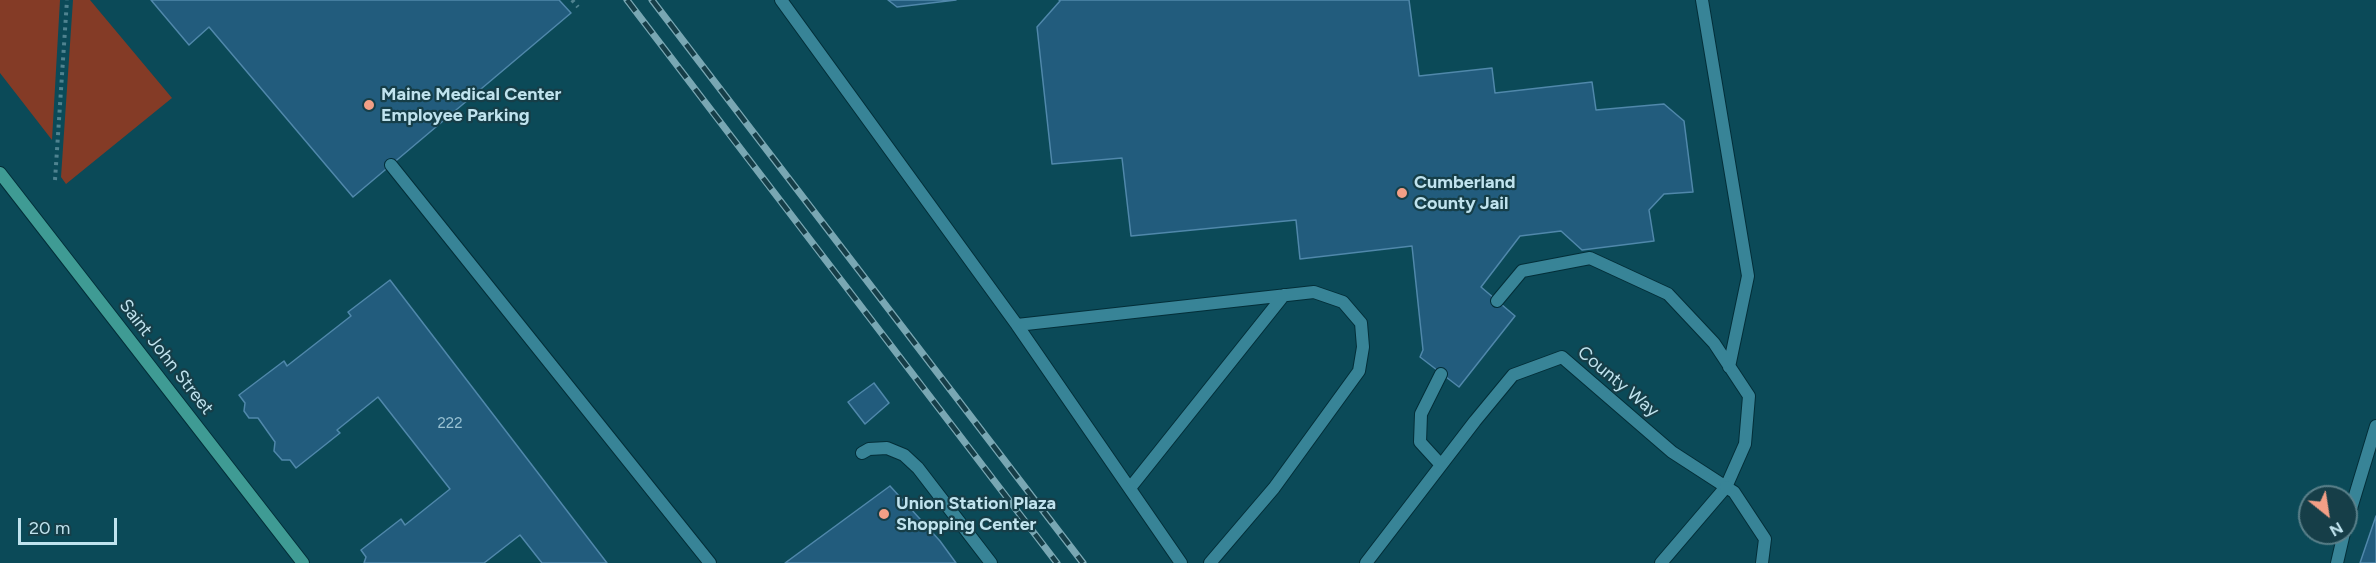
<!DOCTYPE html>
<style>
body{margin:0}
#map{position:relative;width:2376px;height:563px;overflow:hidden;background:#0b4a58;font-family:Figtree,sans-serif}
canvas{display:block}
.north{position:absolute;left:2298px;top:485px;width:60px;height:60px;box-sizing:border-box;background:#163e48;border:2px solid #5a808a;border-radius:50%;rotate:150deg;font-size:16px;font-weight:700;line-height:24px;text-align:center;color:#c0e3ee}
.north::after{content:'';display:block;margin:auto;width:21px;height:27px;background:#f39f86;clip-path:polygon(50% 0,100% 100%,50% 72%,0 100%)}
.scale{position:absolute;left:18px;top:518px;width:99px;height:27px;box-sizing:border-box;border:3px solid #c0e3ee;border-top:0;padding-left:8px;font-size:18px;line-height:21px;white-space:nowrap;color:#c0e3ee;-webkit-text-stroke:4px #163e48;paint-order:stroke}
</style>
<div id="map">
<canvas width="2376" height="563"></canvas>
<div class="north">N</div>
<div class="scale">20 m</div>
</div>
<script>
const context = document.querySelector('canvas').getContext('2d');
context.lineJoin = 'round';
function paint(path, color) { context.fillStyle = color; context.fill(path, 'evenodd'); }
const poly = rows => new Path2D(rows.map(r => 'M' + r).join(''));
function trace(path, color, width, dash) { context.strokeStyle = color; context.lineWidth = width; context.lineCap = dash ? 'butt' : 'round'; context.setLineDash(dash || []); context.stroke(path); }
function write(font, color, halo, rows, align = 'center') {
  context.font = font + ' Figtree,sans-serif'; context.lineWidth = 4.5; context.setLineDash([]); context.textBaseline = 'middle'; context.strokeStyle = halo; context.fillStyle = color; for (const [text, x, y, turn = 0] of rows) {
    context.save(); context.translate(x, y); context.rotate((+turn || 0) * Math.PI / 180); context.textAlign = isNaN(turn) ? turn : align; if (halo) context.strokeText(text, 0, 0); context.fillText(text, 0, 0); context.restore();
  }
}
paint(poly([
 [0,0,60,0,52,140,0,73],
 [73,0,90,0,172,98,66,184,61,177]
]), '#843b26');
const building = poly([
 [151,0,559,0,571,13,353,197,209,27,189,45,151,0],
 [888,0,956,0,897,7,888,0],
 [1059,0,1409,0,1419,76,1492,68,1495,93,1592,82,1596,110,1664,104,1684,121,1693,192,1664,194,1649,210,1654,241,1582,250,1561,231,1520,236,1481,287,1515,316,1459,387,1420,357,1423,350,1412,246,1300,259,1296,220,1131,236,1122,158,1052,164,1037,27,1060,1,1059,0],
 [390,280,607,563,542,563,520,535,484,563,364,563,366,557,361,550,401,519,405,525,450,489,378,397,337,430,340,433,296,468,290,460,282,460,274,451,275,442,258,418,249,418,244,411,245,403,239,395,284,361,287,366,351,316,348,312,390,280],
 [874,383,889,403,865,424,848,402,874,383],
 [890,486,940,541,956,563,785,563,890,486],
 [2376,516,2376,563,2360,563,2376,516]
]);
paint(building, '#225c7d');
trace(building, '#5088ab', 1.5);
const service = poly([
 [781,0,1017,325,1181,563],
 [1702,0,1748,276,1729,367],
 [391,165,710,563],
 [1497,301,1522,271,1590,258,1668,294,1714,343,1749,396,1745,444,1726,487,1661,563],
 [1017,325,1314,292,1343,302,1361,323,1363,347,1359,371,1274,488,1210,563],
 [862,453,869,449,887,448,904,455,918,468,991,563],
 [1441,465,1420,442,1421,414,1441,374],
 [1130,488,1284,295],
 [2346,525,2376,426],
 [1366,563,1475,421,1513,375,1562,357,1672,452,1726,487],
 [2337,563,2344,533]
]);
const minor = poly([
 [1726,487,1734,492,1765,539,1762,563]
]);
const secondary = poly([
 [0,173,303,563]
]);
trace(service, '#032e38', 14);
trace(minor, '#032e38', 14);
trace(secondary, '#032e38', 14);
trace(poly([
 [572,0,578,7],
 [55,180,67,0]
]), '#4f8390', 4, [3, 4.5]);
trace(service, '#388497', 12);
trace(minor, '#388497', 12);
trace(secondary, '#3f9b94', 12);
const rail = poly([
 [627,0,1057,563],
 [652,0,1083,563]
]);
trace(rail, '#79a7b3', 7);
trace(rail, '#163e48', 4.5, [14]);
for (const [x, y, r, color] of [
 [369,105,6,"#f39f86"],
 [1402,193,6,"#f39f86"],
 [884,514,6,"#f39f86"]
]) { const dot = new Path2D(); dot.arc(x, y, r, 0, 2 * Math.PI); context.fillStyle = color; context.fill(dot); trace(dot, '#163e48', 2); }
write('15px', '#98c1d2', null, [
 ["222",450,424]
]);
write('bold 18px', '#c0e3ee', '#163e48', [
 ["Maine Medical Center",381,95],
 ["Employee Parking",381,116],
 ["Cumberland",1414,183],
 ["County Jail",1414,204],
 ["Union Station Plaza",896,504],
 ["Shopping Center",896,525]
], 'left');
write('18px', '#c0e3ee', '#163e48', [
 ["Saint John Street",166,357,52],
 ["County Way",1618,382,40]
]);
</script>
